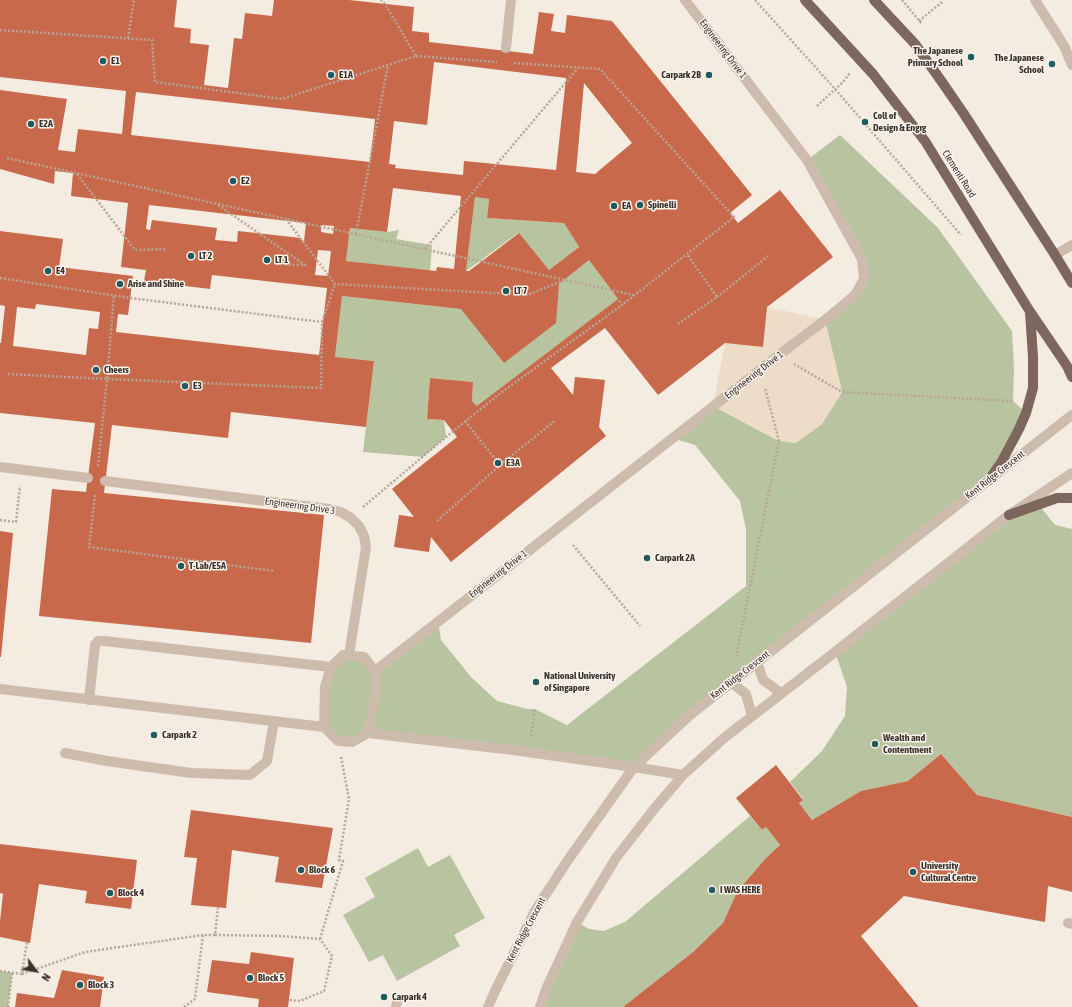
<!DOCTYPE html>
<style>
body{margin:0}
#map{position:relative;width:1072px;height:1007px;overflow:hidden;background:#f4ebe1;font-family:"Asap Condensed",sans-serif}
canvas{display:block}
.north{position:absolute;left:16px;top:951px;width:40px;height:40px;-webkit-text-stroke:3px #fbf5ee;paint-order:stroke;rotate:122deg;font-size:11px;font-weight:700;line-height:16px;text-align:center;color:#3b302b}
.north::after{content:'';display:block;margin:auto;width:14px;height:18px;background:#3b302b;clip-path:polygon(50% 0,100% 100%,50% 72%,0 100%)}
</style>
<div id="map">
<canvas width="1072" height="1007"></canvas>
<div class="north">N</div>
</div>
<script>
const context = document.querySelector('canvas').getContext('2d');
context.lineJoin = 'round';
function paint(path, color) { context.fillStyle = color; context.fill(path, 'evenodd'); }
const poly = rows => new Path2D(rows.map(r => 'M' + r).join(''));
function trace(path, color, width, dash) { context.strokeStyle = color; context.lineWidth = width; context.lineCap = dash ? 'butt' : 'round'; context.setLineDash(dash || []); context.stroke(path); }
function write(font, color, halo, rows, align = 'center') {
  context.font = font + ' "Asap Condensed",sans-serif'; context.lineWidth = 3; context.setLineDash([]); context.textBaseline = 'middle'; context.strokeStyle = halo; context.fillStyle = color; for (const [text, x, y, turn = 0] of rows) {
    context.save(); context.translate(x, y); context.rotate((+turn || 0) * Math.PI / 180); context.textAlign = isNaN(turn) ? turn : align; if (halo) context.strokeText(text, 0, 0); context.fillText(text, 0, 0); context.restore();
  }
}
paint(poly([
 [840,135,938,228,1012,331,1014,368,1013,401,1026,413,989,480,811,619,634,767,368,733,338,741,324,727,325,687,343,655,364,657,374,671,438,621,441,640,471,677,497,701,527,709,535,709,567,725,746,586,746,529,740,501,695,445,672,438,713,406,779,441,822,424,842,392,825,320,864,279,862,259,807,160],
 [475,197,489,199,487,218,564,223,579,247,549,270,518,233,466,271],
 [350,228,387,232,399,230,396,239,432,245,430,271,346,261],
 [589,260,618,299,480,410,472,401,473,382,430,378,427,419,444,420,446,437,423,457,363,452,374,361,335,357,342,296,461,309,559,284],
 [1039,505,1055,525,1072,529,1072,817,977,795,941,754,908,781,861,791,812,820,799,803,803,799,790,782,822,751,845,716,847,687,835,652,1009,515],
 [750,816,762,830,766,827,780,845,765,859,737,892,723,923,693,952,623,1007,542,1007,577,922,589,929,604,931,625,922],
 [418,848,428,867,450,855,485,918,454,935,460,946,397,981,383,955,369,962,343,915,375,897,365,878],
 [0,971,12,973,8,1007,0,1007]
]), '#b8c4a0');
paint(poly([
 [767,307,825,320,842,392,822,424,796,443,779,441,713,406,725,343,763,347]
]), '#ecdcc8');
paint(poly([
 [0,0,177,0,174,27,191,29,190,43,209,45,204,85,228,88,234,38,242,39,245,13,272,16,274,0,349,0,414,7,412,31,429,33,429,42,533,54,539,12,554,14,551,31,565,33,567,15,612,21,752,195,730,213,738,223,780,190,833,257,767,307,763,347,725,343,658,395,605,328,551,368,573,395,575,377,605,380,599,427,606,436,451,562,431,537,429,552,394,547,399,515,414,517,392,489,457,437,444,420,427,419,430,378,473,382,472,401,477,406,618,299,589,260,559,284,556,323,504,363,461,309,342,296,335,357,374,361,366,427,231,412,228,438,112,425,104,493,324,515,311,643,39,616,52,489,86,492,95,423,0,413,0,343,1,343,5,306,0,305,0,231,63,239,59,267,133,276,128,315,118,314,116,332,319,355,327,288,212,275,210,289,144,281,146,270,121,267,128,203,71,196,73,173,55,171,54,184,0,169,0,90,67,99,58,150,75,152,78,129,122,134,126,91,0,77],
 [434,62,566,78,556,170,464,161,463,175,395,168,396,165,389,164,394,121,427,125],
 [584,83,632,143,595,174,576,172],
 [136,92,375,119,370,162,131,135],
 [393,188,461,196,454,269,437,267,436,271,346,261,350,228,387,232],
 [475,197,489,199,487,218,564,223,579,247,549,270,519,233,469,271,466,271],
 [149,205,306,223,304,241,301,240,301,238,238,231,237,242,215,240,217,228,152,220,150,230,146,229],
 [321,225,334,226,333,234,321,232],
 [318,250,331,251,328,276,315,275],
 [36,304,100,312,98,329,89,328,86,355,13,346,17,307,35,309],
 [0,531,13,533,1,657,0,657],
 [941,754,977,795,1072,817,1072,892,1048,886,1045,922,904,896,861,936,919,1007,623,1007,693,952,723,923,737,892,765,859,780,845,766,827,762,830,736,798,776,765,803,800,799,803,812,820,861,791,908,781],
 [191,810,333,828,322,888,275,882,279,857,232,850,226,908,191,905,197,858,184,857],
 [0,844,137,860,131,909,85,903,87,891,39,884,30,943,0,937,0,921,3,894,0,893],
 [251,952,294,958,288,1007,258,1007,259,999,207,992,212,960,249,964],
 [62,970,104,977,100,1007,15,1007,17,993,54,998]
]), '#c8694b');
trace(poly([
 [755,0,835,89,961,235],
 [902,0,922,24],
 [919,21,942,2],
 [0,30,152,40,155,82,282,99,416,56,385,4,381,0],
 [128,38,134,0],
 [416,56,497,62],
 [514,63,600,69,734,217,622,305],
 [817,106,843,82,850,73],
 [7,158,634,295],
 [77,174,135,250,167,249],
 [218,205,305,265,277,264],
 [286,219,335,284,528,295,564,280],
 [356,234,388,65],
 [425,249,578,68],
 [0,278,130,298,322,322],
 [717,297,768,256],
 [678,324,717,297,687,254],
 [794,364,842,392,1013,401],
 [8,374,107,379,114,295],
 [465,421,500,465,556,420],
 [98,466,107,379,321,388,322,322,335,284],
 [95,495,89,547,275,571],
 [363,507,446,437,502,392,622,305,618,299],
 [0,520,16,522,20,486],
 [437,521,500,465],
 [573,545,640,626],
 [736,657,779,441,765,388],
 [531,736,535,709],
 [1071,814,1072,811],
 [215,935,281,936,320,939,332,956,324,991,300,1001,289,1000],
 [320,939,343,861,339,860,349,799,341,757],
 [0,971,22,974,27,942],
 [22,974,85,952,203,935],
 [8,1007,12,973],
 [184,1007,195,999,203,935,215,935,218,908]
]), '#b9a596', 2.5, [2, 2]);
trace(poly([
 [1035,0,1064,46,1072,65],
 [506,48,511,0],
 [1055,255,1072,245],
 [0,467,88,478],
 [105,481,329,509,341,512,351,518,359,526,364,536,366,547,349,655],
 [343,655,364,657,375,671,375,697,368,733,352,742,338,741,324,727,325,687,331,667,343,655],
 [375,671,779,355,825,320,855,295,864,279,862,259,807,160,685,0],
 [0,689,324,727],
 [89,700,95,645,98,641,104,641,331,667],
 [368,733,513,750,634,767],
 [65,753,107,761,191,773,250,775,267,761,274,721],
 [1068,923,1072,924],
 [396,1007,397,1002]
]), '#cdbbac', 10);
trace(poly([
 [757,662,763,680,781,693],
 [731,682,746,694,752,716],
 [634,767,683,775],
 [488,1007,495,991,535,911,568,860,634,767,690,715,1072,415],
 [540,1007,547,987,577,922,616,858,654,809,683,775,724,738,835,652,1009,515,1072,473]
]), '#cdbbac', 10);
trace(poly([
 [805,0,873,74,925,141,1029,310,1067,366,1072,377],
 [874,0,915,44,942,82,964,114,1055,255,1072,283],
 [989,480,1002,461,1019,429,1026,413,1033,388,1033,357,1030,312],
 [1009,515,1057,498,1072,498]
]), '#7d675c', 10);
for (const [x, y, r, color] of [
 [971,57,4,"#1f5a5e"],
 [103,61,4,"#1f5a5e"],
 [1052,64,4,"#1f5a5e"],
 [331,75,4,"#1f5a5e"],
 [709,75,4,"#1f5a5e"],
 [865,122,4,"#1f5a5e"],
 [31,124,4,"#1f5a5e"],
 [233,181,4,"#1f5a5e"],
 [640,205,4,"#1f5a5e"],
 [614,206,4,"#1f5a5e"],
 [191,256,4,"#1f5a5e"],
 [267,260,4,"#1f5a5e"],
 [48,271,4,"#1f5a5e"],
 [120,284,4,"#1f5a5e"],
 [506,291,4,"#1f5a5e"],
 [96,370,4,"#1f5a5e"],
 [185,386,4,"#1f5a5e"],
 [498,463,4,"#1f5a5e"],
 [647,558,4,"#1f5a5e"],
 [181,566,4,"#1f5a5e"],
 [536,682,4,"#1f5a5e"],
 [154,735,4,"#1f5a5e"],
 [875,744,4,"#1f5a5e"],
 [301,870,4,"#1f5a5e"],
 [913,872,4,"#1f5a5e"],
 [712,890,4,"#1f5a5e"],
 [110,893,4,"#1f5a5e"],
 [250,978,4,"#1f5a5e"],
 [80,985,4,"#1f5a5e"],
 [384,997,4,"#1f5a5e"]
]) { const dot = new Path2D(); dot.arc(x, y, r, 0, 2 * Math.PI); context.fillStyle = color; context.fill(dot); trace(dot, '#fbf5ee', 1.5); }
write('10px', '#3b302b', '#fbf5ee', [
 ["Engineering Drive 1",723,49,53],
 ["Clementi Road",959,174,58],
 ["Engineering Drive 1",754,375,-38],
 ["Kent Ridge Crescent",995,475,-38],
 ["Engineering Drive 3",300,506,8],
 ["Engineering Drive 1",498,574,-38],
 ["Kent Ridge Crescent",740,675,-38],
 ["Kent Ridge Crescent",526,930,-62]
]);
write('bold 10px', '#3b302b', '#fbf5ee', [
 ["The Japanese",963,51,"right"],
 ["Primary School",963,63,"right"],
 ["The Japanese",1044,58,"right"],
 ["School",1044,70,"right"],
 ["E1",111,61],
 ["E1A",339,75],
 ["Carpark 2B",701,75,"right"],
 ["Coll of",873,116],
 ["Design & Engrg",873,128],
 ["E2A",39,124],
 ["E2",241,181],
 ["Spinelli",648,205],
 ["EA",622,206],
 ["LT 2",199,256],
 ["LT 1",275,260],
 ["E4",56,271],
 ["Arise and Shine",128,284],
 ["LT 7",514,291],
 ["Cheers",104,370],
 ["E3",193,386],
 ["E3A",506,463],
 ["Carpark 2A",655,558],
 ["T-Lab/E5A",189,566],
 ["National University",544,676],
 ["of Singapore",544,688],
 ["Carpark 2",162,735],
 ["Wealth and",883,738],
 ["Contentment",883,750],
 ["University",921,866],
 ["Cultural Centre",921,878],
 ["Block 6",309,870],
 ["I WAS HERE",720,890],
 ["Block 4",118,893],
 ["Block 5",258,978],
 ["Block 3",88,985],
 ["Carpark 4",392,997]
], 'left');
</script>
